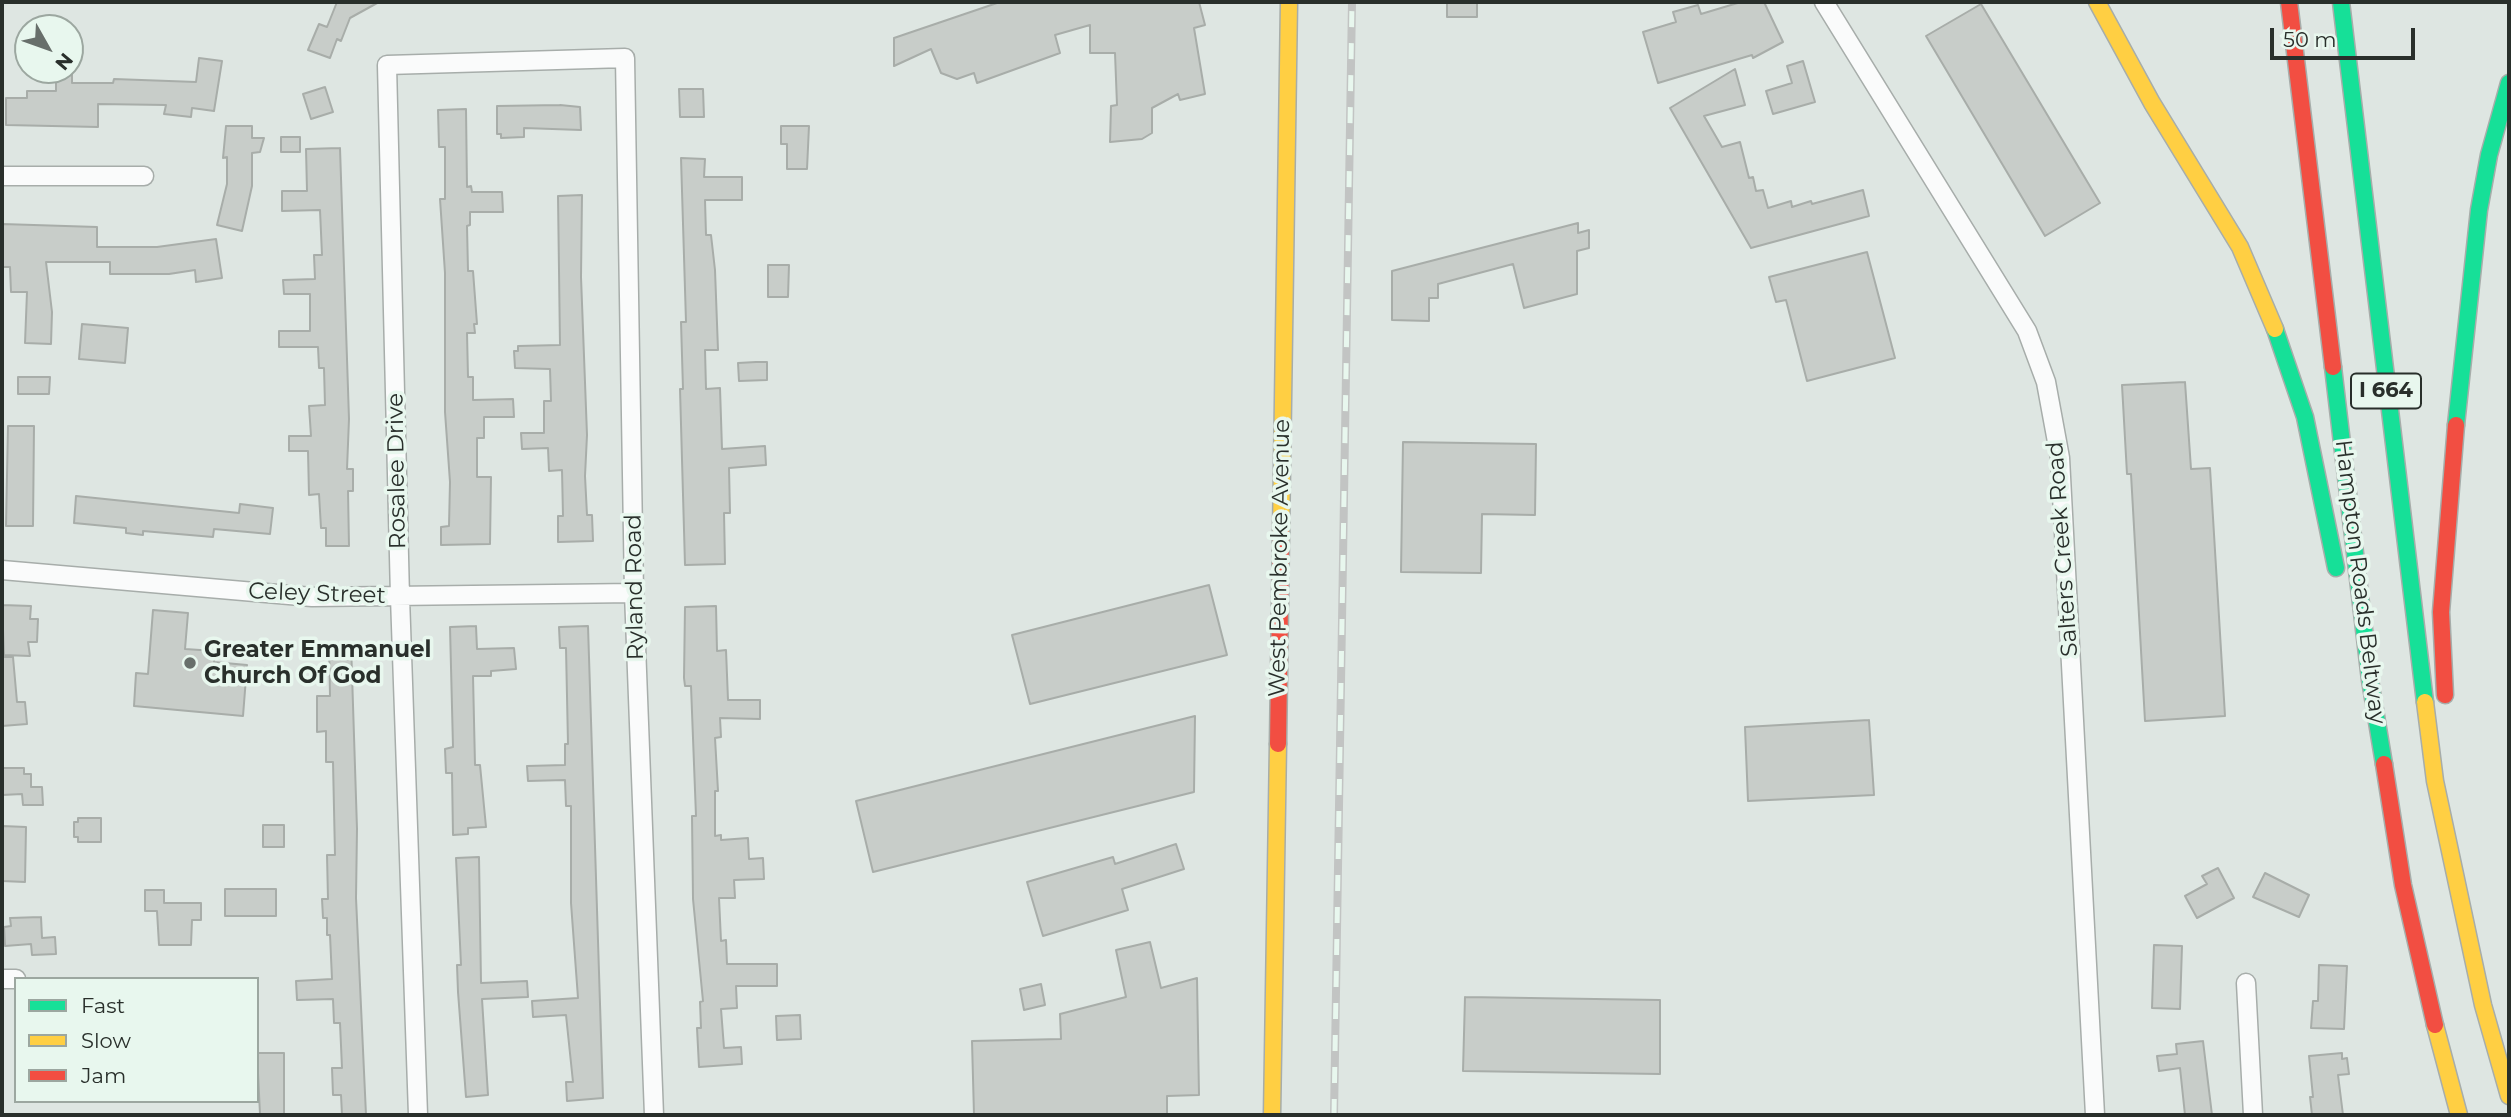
<!DOCTYPE html>
<style>
body{margin:0}
#map{position:relative;width:2511px;height:1117px;overflow:hidden;background:#dee6e2;font-family:Montserrat,sans-serif}
canvas{display:block}
.frame{position:absolute;inset:0;border:4px solid #292f2b;pointer-events:none}
.legend{position:absolute;left:14px;top:977px;width:245px;height:126px;box-sizing:border-box;background:#e8f7ee;border:2px solid #9ca7a0;margin:0;padding:9px 12px;list-style:none;font-size:21px;color:#292f2b}
.legend li{display:flex;align-items:center;gap:14px;height:35px}
.legend b{width:35px;border:2px solid #9ca7a0}
.north{position:absolute;left:14px;top:14px;width:70px;height:70px;box-sizing:border-box;background:#e8f7ee;border:2px solid #9ca7a0;border-radius:50%;rotate:130deg;font-size:19px;font-weight:700;line-height:28px;text-align:center;color:#292f2b}
.north::after{content:'';display:block;margin:auto;width:24px;height:32px;background:#686f6b;clip-path:polygon(50% 0,100% 100%,50% 72%,0 100%)}
.scale{position:absolute;left:2270px;top:28px;width:145px;height:32px;box-sizing:border-box;border:4px solid #292f2b;border-top:0;padding-left:9px;font-size:21px;line-height:24px;white-space:nowrap;color:#292f2b;-webkit-text-stroke:5px #e8f7ee;paint-order:stroke}
</style>
<div id="map">
<canvas width="2511" height="1117"></canvas>
<div class="frame"></div>
<ul class="legend">
<li><b style="height:9px;background:#16e098"></b>Fast</li>
<li><b style="height:9px;background:#ffcf43"></b>Slow</li>
<li><b style="height:9px;background:#f24e42"></b>Jam</li>
</ul>
<div class="north">N</div>
<div class="scale">50 m</div>
</div>
<script>
const context = document.querySelector('canvas').getContext('2d');
context.lineJoin = 'round';
function paint(path, color) { context.fillStyle = color; context.fill(path, 'evenodd'); }
const poly = rows => new Path2D(rows.map(r => 'M' + r).join(''));
function trace(path, color, width, dash) { context.strokeStyle = color; context.lineWidth = width; context.lineCap = dash ? 'butt' : 'round'; context.setLineDash(dash || []); context.stroke(path); }
function write(font, color, halo, rows, align = 'center') {
  context.font = font + ' Montserrat,sans-serif'; context.lineWidth = 7; context.setLineDash([]); context.textBaseline = 'middle'; context.strokeStyle = halo; context.fillStyle = color; for (const [text, x, y, turn = 0] of rows) {
    context.save(); context.translate(x, y); context.rotate((+turn || 0) * Math.PI / 180); context.textAlign = isNaN(turn) ? turn : align; if (halo) context.strokeText(text, 0, 0); context.fillText(text, 0, 0); context.restore();
  }
}
const building = poly([
 [337,2,379,2,350,18,341,41,337,39,330,58,308,50,319,24,327,27,337,2],
 [1000,2,1199,2,1205,25,1194,28,1205,94,1180,100,1178,94,1152,108,1152,133,1142,139,1110,142,1111,106,1117,105,1115,53,1090,53,1090,25,1055,35,1060,53,977,83,974,73,957,79,941,73,931,49,894,66,894,38,1000,2],
 [1447,2,1477,2,1477,17,1447,17,1447,2],
 [1741,2,1764,2,1783,42,1753,58,1752,55,1658,83,1643,32,1676,22,1673,12,1698,5,1701,14,1741,2],
 [1981,4,2100,203,2045,236,1926,36,1981,4],
 [199,58,222,61,214,111,192,108,191,117,164,114,166,105,98,104,98,127,6,125,6,98,27,98,27,91,56,91,56,70,72,70,72,83,113,83,114,79,196,82,199,58],
 [1803,61,1815,102,1773,114,1766,91,1792,83,1787,66,1803,61],
 [1735,69,1745,105,1704,116,1722,147,1740,142,1749,178,1753,177,1756,191,1763,190,1768,208,1791,201,1792,207,1811,201,1812,204,1863,190,1869,216,1751,248,1670,108,1735,69],
 [325,87,333,112,311,119,303,94,325,87],
 [679,89,703,89,704,117,680,117,679,89],
 [560,105,580,107,581,130,524,128,524,137,501,138,501,134,497,134,497,106,560,105],
 [466,109,467,187,471,186,472,192,502,192,503,212,470,212,470,225,467,226,468,271,473,271,477,324,474,324,475,333,467,333,468,377,473,377,473,400,513,399,514,417,484,417,484,438,477,438,477,477,491,477,490,544,441,545,441,527,449,526,450,482,445,412,445,273,440,199,445,199,445,147,439,147,438,110,466,109],
 [226,126,252,126,252,138,264,138,260,152,252,153,252,186,242,231,217,225,227,184,227,157,223,158,226,126],
 [781,126,809,126,807,169,787,169,787,144,781,144,781,126],
 [281,137,300,137,300,152,281,152,281,137],
 [340,148,349,419,347,469,353,469,353,491,348,491,349,546,326,546,326,528,321,528,319,494,309,495,308,451,289,451,289,436,311,436,309,406,325,405,324,368,319,368,318,347,279,347,279,331,310,331,310,294,284,294,283,280,315,279,314,255,322,255,320,210,282,211,282,191,307,191,306,149,340,148],
 [681,158,705,159,704,177,742,177,742,200,705,200,706,235,711,235,715,270,718,350,705,350,706,389,720,388,722,449,765,446,766,465,729,468,730,513,724,513,725,564,685,565,680,389,683,389,681,322,686,322,681,158],
 [582,195,581,277,587,435,585,476,587,515,592,515,593,541,558,542,558,516,563,516,562,470,549,471,548,448,522,449,521,433,544,433,544,401,551,401,550,369,515,368,514,351,518,351,518,346,560,345,558,196,582,195],
 [1578,223,1578,233,1589,230,1589,248,1577,251,1577,294,1524,308,1513,264,1438,284,1438,298,1429,298,1429,321,1392,320,1392,271,1578,223],
 [2,224,97,227,97,247,157,247,216,239,222,278,196,282,195,270,169,274,110,274,110,262,46,262,52,312,51,344,25,343,27,292,11,292,10,267,2,267,2,224],
 [1867,252,1895,358,1807,381,1786,300,1776,302,1769,277,1867,252],
 [768,265,789,265,788,297,768,297,768,265],
 [82,324,128,328,125,363,79,359,82,324],
 [756,362,767,362,767,380,739,381,738,363,756,362],
 [18,377,50,377,49,394,18,394,18,377],
 [2185,382,2191,469,2210,468,2225,716,2145,721,2131,474,2127,474,2122,385,2185,382],
 [8,426,34,426,33,526,6,526,8,426],
 [1403,442,1536,444,1535,515,1482,514,1481,573,1401,572,1403,442],
 [76,496,239,513,240,504,273,508,270,534,214,529,213,537,143,531,143,535,126,533,126,528,74,523,76,496],
 [1209,585,1227,655,1030,704,1012,635,1209,585],
 [2,605,31,606,30,619,38,619,37,642,28,642,30,656,4,655,2,605],
 [716,606,717,651,726,650,728,700,760,700,760,719,720,718,721,737,715,738,718,791,715,791,715,836,721,835,721,840,748,838,749,859,763,858,764,879,734,880,735,898,719,898,721,941,726,940,727,964,777,964,777,986,736,986,737,1008,721,1009,724,1048,741,1047,742,1064,699,1067,697,1028,701,1028,700,1002,703,1001,693,899,692,816,696,816,691,686,685,686,684,678,685,607,716,606],
 [153,610,188,613,185,649,215,651,214,662,247,665,243,716,134,706,136,673,148,674,153,610],
 [476,626,477,649,514,648,516,669,491,671,491,676,473,676,475,765,480,765,486,827,468,828,468,834,453,835,452,773,446,773,445,749,453,747,450,627,476,626],
 [588,626,603,1098,567,1101,566,1082,573,1082,566,1015,533,1017,532,1001,578,998,571,903,571,806,566,806,565,780,528,781,527,766,565,765,565,744,568,744,566,648,560,648,559,627,588,626],
 [329,643,351,643,357,829,356,898,366,1115,342,1115,341,1095,333,1095,332,1068,342,1068,340,1023,334,1023,333,999,297,1000,296,981,332,979,330,935,327,935,327,918,323,918,322,899,328,899,327,855,335,855,333,762,326,762,326,731,317,732,317,696,330,696,329,643],
 [2,657,13,657,17,702,25,702,27,724,2,726,2,657],
 [1195,716,1194,792,873,872,856,801,1195,716],
 [1869,720,1874,795,1748,801,1745,727,1869,720],
 [2,768,24,768,24,774,31,774,31,787,42,787,43,805,23,805,22,794,2,795,2,768],
 [78,818,101,818,101,842,78,842,78,837,74,837,74,822,78,822,78,818],
 [263,825,284,825,284,847,263,847,263,825],
 [2,826,26,827,25,882,2,881,2,826],
 [1176,844,1184,869,1122,889,1128,910,1043,936,1027,882,1113,857,1115,864,1176,844],
 [479,857,481,983,527,981,528,997,482,999,488,1095,466,1097,458,992,457,965,461,965,456,858,479,857],
 [2218,868,2234,898,2197,918,2185,896,2207,884,2202,876,2218,868],
 [2265,873,2309,895,2299,917,2253,897,2265,873],
 [225,889,276,889,276,916,225,916,225,889],
 [145,890,164,890,164,903,201,903,201,920,192,920,191,945,159,945,157,911,145,911,145,890],
 [41,917,42,938,55,937,56,954,32,955,31,944,5,946,4,927,11,926,10,918,41,917],
 [1150,942,1161,988,1197,978,1199,1095,1167,1096,1167,1115,974,1115,972,1041,1061,1039,1060,1014,1126,997,1116,950,1150,942],
 [2154,945,2182,946,2180,1009,2152,1008,2154,945],
 [2319,965,2347,966,2344,1029,2311,1028,2313,1001,2318,1001,2319,965],
 [1041,984,1045,1005,1024,1010,1020,989,1041,984],
 [1465,997,1660,1000,1660,1074,1463,1071,1465,997],
 [800,1015,801,1039,777,1040,776,1016,800,1015],
 [2203,1041,2212,1115,2185,1115,2180,1068,2159,1071,2157,1056,2177,1054,2176,1044,2203,1041],
 [257,1053,284,1053,284,1114,260,1114,257,1053],
 [2342,1053,2342,1059,2347,1058,2349,1074,2338,1075,2343,1115,2312,1115,2310,1097,2313,1097,2309,1056,2342,1053]
]);
paint(building, '#c8cdc9');
trace(building, '#a8ada9', 2);
const street = poly([
 [1824,2,2027,331,2046,382,2060,458,2095,1115],
 [2,176,144,176],
 [2,570,312,597,634,593],
 [2,979,16,979],
 [2246,983,2253,1115],
 [418,1115,400,597,387,65,625,58,634,593,654,1115]
]);
const fast = poly([
 [2341,2,2425,702],
 [2275,329,2305,417,2336,568],
 [2333,367,2370,680,2384,764],
 [2456,425,2479,210,2489,155,2509,83]
]);
const slow = poly([
 [2097,2,2152,103,2240,247,2275,329],
 [1281,533,1289,2],
 [2425,702,2435,781,2483,1005,2509,1096],
 [2435,1025,2459,1115],
 [1272,1115,1278,744]
]);
const jam = poly([
 [2289,2,2333,367],
 [2445,695,2441,612,2456,425],
 [1278,744,1281,533],
 [2384,764,2403,885,2435,1025]
]);
trace(street, '#a7adaa', 21);
trace(fast, '#a7adaa', 19);
trace(slow, '#a7adaa', 19);
trace(jam, '#a7adaa', 19);
trace(street, '#fafbfb', 18);
trace(fast, '#16e098', 16);
trace(slow, '#ffcf43', 16);
trace(jam, '#f24e42', 16);
const rail = poly([
 [1334,1115,1352,2]
]);
trace(rail, '#c2c4c3', 8);
trace(rail, '#e8f7ee', 5, [16]);
for (const [x, y, r, color] of [
 [190,663,7,"#686f6b"]
]) { const dot = new Path2D(); dot.arc(x, y, r, 0, 2 * Math.PI); context.fillStyle = color; context.fill(dot); trace(dot, '#e8f7ee', 2.5); }
for (const [x, y, w] of [
 [2386,391,70]
]) { const box = new Path2D(); box.roundRect(x - w / 2, y - 17.5, w, 35, 5); context.fillStyle = '#e8f7ee'; context.fill(box); trace(box, '#292f2b', 2); }
write('bold 21px', '#292f2b', null, [
 ["I 664",2386,391]
]);
write('23px', '#292f2b', '#e8f7ee', [
 ["Rosalee Drive",397,471,-91],
 ["Salters Creek Road",2063,549,-94],
 ["West Pembroke Avenue",1280,558,-89],
 ["Hampton Roads Beltway",2360,582,83],
 ["Ryland Road",635,587,-91],
 ["Celey Street",317,594,2]
]);
write('bold 23px', '#292f2b', '#e8f7ee', [
 ["Greater Emmanuel",204,650],
 ["Church Of God",204,676]
], 'left');
</script>
